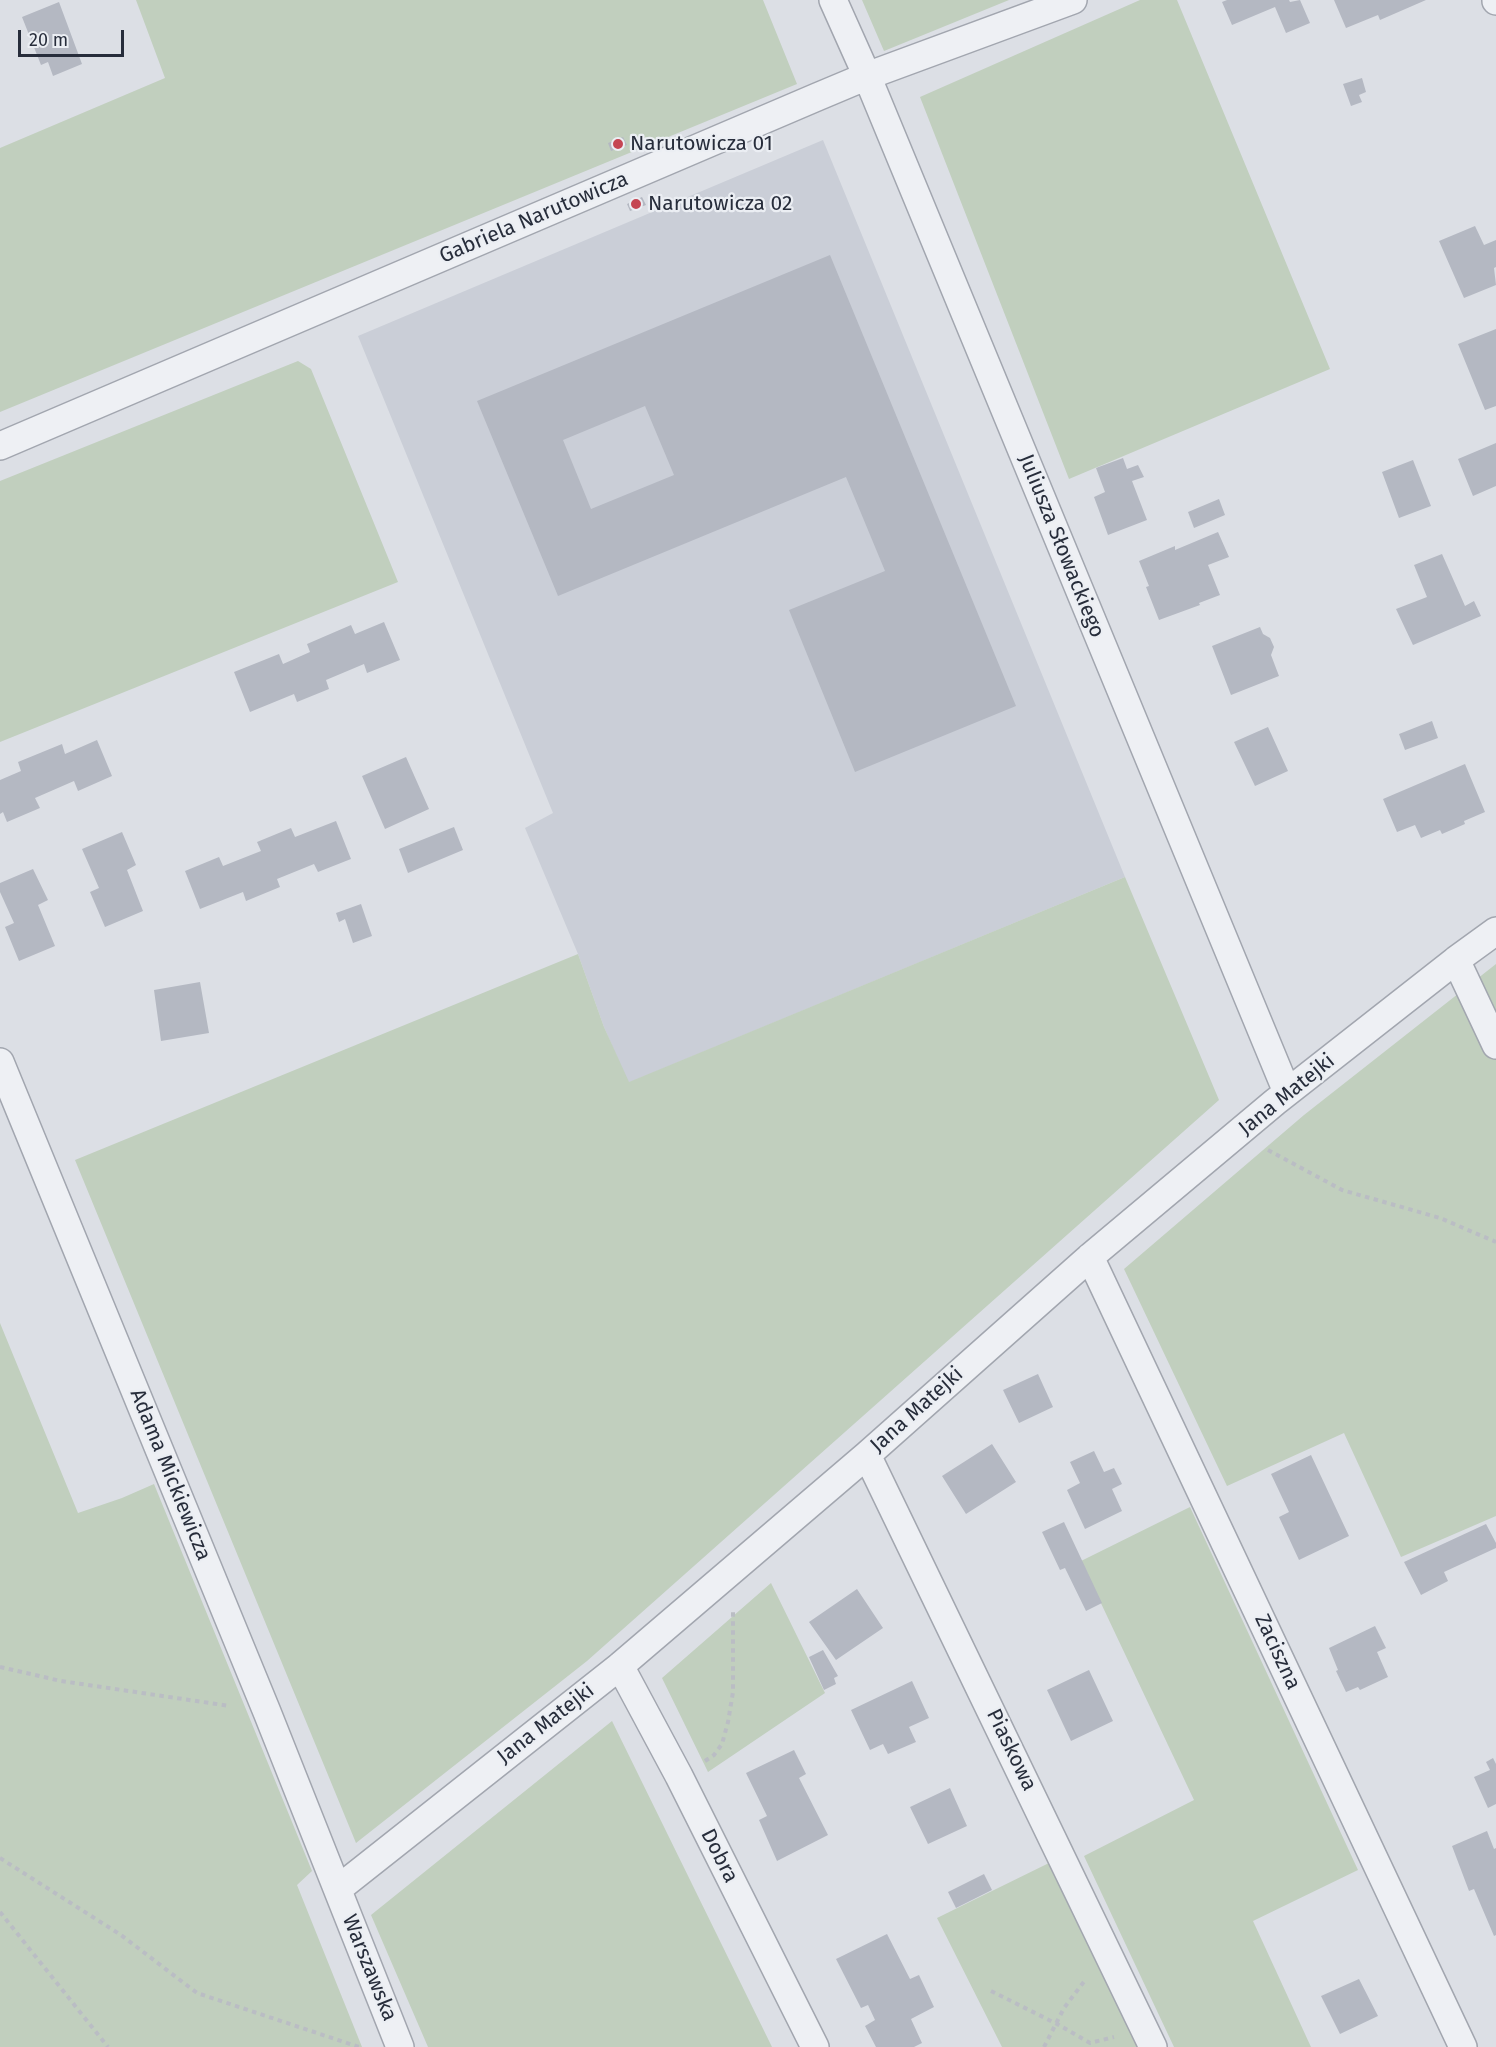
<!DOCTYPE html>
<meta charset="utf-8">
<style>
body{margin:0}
#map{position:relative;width:1496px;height:2047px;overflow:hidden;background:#dcdfe5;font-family:"Fira Sans",sans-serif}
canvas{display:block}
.scale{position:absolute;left:18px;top:30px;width:106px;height:27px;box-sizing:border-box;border:3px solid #272d3b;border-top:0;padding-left:8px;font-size:18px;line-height:21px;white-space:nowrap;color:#272d3b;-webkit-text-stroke:4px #ebeef3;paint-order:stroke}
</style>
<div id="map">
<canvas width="1496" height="2047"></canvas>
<div class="scale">20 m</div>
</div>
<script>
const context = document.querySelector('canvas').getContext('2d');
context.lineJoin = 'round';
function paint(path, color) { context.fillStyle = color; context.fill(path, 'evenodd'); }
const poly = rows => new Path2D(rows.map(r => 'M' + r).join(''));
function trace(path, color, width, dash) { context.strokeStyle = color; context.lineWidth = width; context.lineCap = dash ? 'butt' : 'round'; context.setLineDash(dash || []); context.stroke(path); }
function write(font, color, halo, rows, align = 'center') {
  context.font = font + ' "Fira Sans",sans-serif'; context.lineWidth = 4.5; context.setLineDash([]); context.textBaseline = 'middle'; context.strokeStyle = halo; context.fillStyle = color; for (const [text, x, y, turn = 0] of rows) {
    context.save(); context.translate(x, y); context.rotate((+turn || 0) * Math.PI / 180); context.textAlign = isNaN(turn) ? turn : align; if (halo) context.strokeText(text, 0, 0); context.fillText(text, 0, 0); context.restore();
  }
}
paint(poly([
 [823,140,1125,877,628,1083,604,1027,578,954,525,828,553,813,358,336]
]), '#caced7');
paint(poly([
 [136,0,763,0,797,84,0,412,0,148,165,78],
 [862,0,1009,0,884,51],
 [1140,0,1177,0,1330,369,1069,479,920,97],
 [298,361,311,369,398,582,0,742,0,481],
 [1125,877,1219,1100,587,1661,356,1843,75,1160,578,954,604,1027,629,1082],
 [1496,964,1496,1516,1401,1557,1344,1433,1227,1486,1124,1269,1304,1115],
 [0,1323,78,1513,122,1498,154,1484,312,1871,297,1885,362,2047,0,2047],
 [1190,1507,1358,1870,1253,1921,1311,2047,1174,2047,1084,1856,1194,1800,1081,1561],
 [771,1583,825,1693,708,1772,662,1678],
 [612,1721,772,2047,428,2047,371,1915],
 [1049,1863,1139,2047,1002,2047,937,1918]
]), '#c1cfbe');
paint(poly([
 [1227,0,1289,0,1290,2,1300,0,1310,23,1286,33,1275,7,1232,25,1222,2],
 [1334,0,1426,0,1380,20,1378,15,1346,28],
 [59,2,82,64,53,76,48,62,41,65,22,17],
 [1362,78,1366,92,1359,95,1362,102,1351,106,1343,84],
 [623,137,627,145,611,151,608,143],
 [642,197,646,205,630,211,627,204],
 [1475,226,1484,245,1496,240,1496,267,1494,268,1496,285,1464,298,1439,241],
 [830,255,1016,706,855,772,789,610,885,571,846,477,558,596,477,401],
 [645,406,674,475,591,509,563,440],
 [1496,329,1496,406,1485,410,1458,344],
 [1496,443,1496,486,1473,496,1458,459],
 [1123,458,1127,469,1138,465,1144,477,1132,481,1147,520,1108,535,1094,497,1105,492,1096,468],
 [1413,460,1431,506,1399,518,1382,472],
 [1219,499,1225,515,1194,528,1188,512],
 [1218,532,1229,557,1208,565,1220,595,1199,603,1200,605,1159,620,1146,587,1149,586,1139,561,1175,546,1175,550],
 [1442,554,1465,606,1474,601,1481,616,1413,645,1396,609,1427,597,1414,565],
 [384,622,400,660,367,673,364,664,326,680,329,689,297,702,294,694,250,712,234,672,279,654,283,664,310,652,307,644,351,625,355,634],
 [1260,627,1263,634,1270,638,1274,647,1271,655,1279,676,1231,695,1212,646],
 [1432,721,1438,738,1405,750,1399,734],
 [1268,727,1288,771,1255,786,1234,742],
 [97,740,112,776,78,791,74,781,35,798,40,808,7,822,3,812,0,814,0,780,21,771,18,762,62,744,65,754],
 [406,757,429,809,385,829,362,776],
 [1465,764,1485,812,1464,821,1465,824,1442,834,1440,830,1421,838,1415,825,1397,832,1383,799],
 [336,821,351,859,318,872,314,864,277,879,280,887,246,901,243,892,200,909,185,871,219,857,223,866,261,851,257,842,291,828,295,837],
 [454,827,463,850,408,873,399,849],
 [122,832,136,865,127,870,143,911,105,927,90,892,99,888,82,849],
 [33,869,48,900,38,905,55,946,19,961,5,927,14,923,0,892,0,883],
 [361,904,372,936,353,943,345,919,339,922,336,913],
 [200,982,209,1033,161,1041,154,990],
 [1038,1374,1053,1407,1019,1423,1003,1390],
 [992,1444,1016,1482,966,1514,942,1476],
 [1094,1451,1104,1472,1114,1468,1122,1484,1112,1489,1122,1511,1085,1529,1067,1490,1080,1483,1070,1462],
 [1311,1455,1349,1536,1299,1560,1279,1517,1289,1512,1271,1474],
 [1064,1522,1102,1603,1086,1611,1065,1568,1060,1570,1042,1532],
 [1486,1524,1496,1543,1496,1548,1444,1572,1448,1581,1421,1595,1404,1562],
 [857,1589,883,1628,836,1660,809,1622],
 [1375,1626,1386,1648,1377,1652,1388,1677,1360,1690,1358,1687,1346,1692,1336,1671,1338,1670,1329,1648],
 [823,1650,838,1676,834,1678,836,1684,824,1690,809,1657],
 [1089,1670,1113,1721,1071,1741,1047,1690],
 [912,1681,929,1718,909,1727,916,1742,888,1754,883,1744,870,1750,851,1710],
 [794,1750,806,1774,799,1778,828,1835,777,1861,759,1820,767,1816,746,1773],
 [1493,1758,1496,1764,1496,1804,1488,1808,1474,1777,1490,1770,1486,1762],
 [950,1788,967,1826,928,1844,910,1807],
 [1487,1831,1494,1849,1496,1848,1496,1935,1494,1936,1474,1889,1469,1891,1452,1846],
 [984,1874,992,1890,956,1908,948,1892],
 [887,1934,910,1979,919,1975,934,2007,911,2019,922,2043,914,2047,876,2047,865,2026,875,2020,868,2005,861,2008,836,1959],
 [1359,1979,1378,2016,1340,2034,1321,1996]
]), '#b4b8c2');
const minor = poly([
 [833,0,867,76,1287,1092],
 [1496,0,1496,1],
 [0,446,817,97,867,76,1073,0],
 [1456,960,1496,1045],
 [0,1062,267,1712,400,2047],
 [1090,1257,1463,2047],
 [867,1455,1153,2047],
 [620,1666,679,1776,815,2047],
 [338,1889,620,1666,867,1455,1090,1257,1275,1102,1456,960,1496,931]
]);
trace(minor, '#a2a6af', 30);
trace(poly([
 [1268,1150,1342,1190,1440,1218,1496,1242],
 [0,1667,61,1681,230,1706],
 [705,1761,714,1755,722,1744,728,1722,733,1692,733,1612],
 [0,1858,121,1935,197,1993,359,2047],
 [0,1912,108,2047],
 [991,1991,1057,2024,1090,2043,1114,2037],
 [1044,2047,1064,2008,1086,1979]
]), '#babdc4', 4, [4.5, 4.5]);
trace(minor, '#eef0f4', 27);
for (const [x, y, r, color] of [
 [618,144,6,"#c54653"],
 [636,204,6,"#c54653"]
]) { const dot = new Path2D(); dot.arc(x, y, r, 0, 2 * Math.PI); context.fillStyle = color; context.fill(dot); trace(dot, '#ebeef3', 2); }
write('21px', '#272d3b', '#ebeef3', [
 ["Narutowicza 01",630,144],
 ["Narutowicza 02",648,204]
], 'left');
write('21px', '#272d3b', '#ebeef3', [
 ["Gabriela Narutowicza",534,218,-23],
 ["Juliusza Słowackiego",1061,546,68],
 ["Jana Matejki",1287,1095,-39],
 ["Jana Matejki",917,1410,-42],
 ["Adama Mickiewicza",170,1475,68],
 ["Zaciszna",1277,1652,65],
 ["Jana Matejki",546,1724,-38],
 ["Piaskowa",1011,1750,64],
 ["Dobra",719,1856,63],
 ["Warszawska",369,1968,68]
]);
</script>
